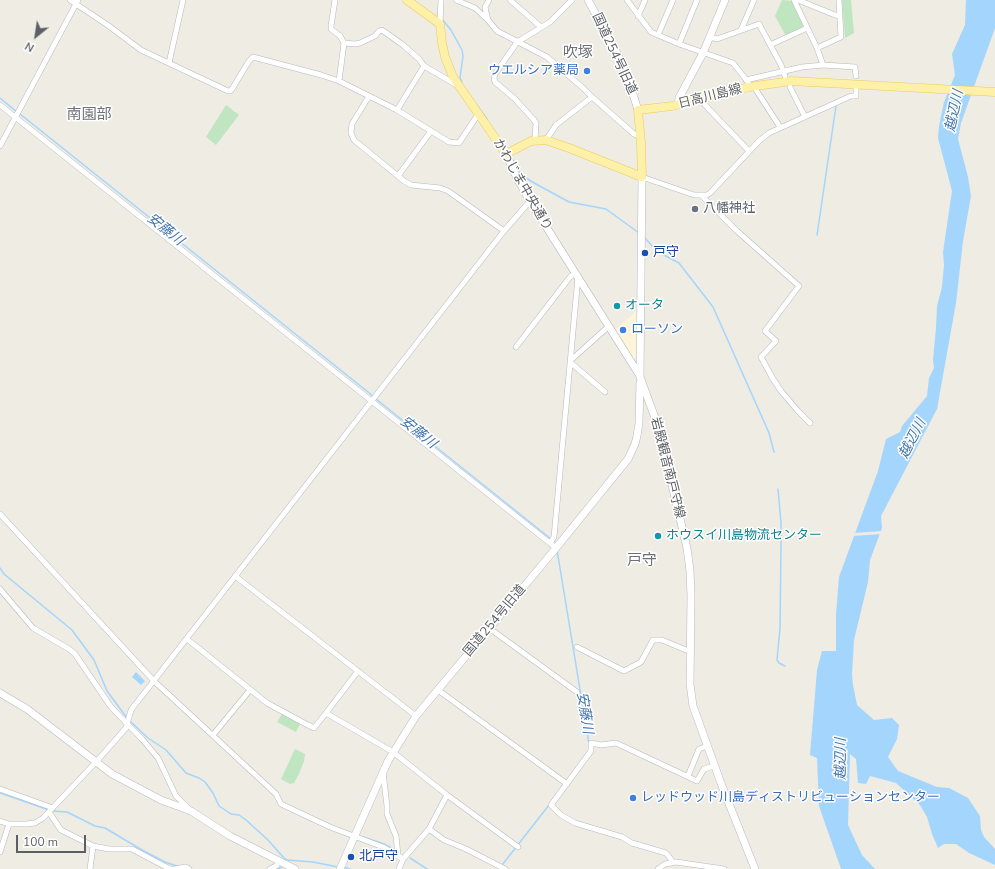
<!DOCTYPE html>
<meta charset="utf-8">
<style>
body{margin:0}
#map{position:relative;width:995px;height:869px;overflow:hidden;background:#eeece3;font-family:"Nunito Sans",sans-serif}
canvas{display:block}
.north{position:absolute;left:16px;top:16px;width:40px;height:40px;-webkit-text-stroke:3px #fff;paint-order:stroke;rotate:210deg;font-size:11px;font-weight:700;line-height:16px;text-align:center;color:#5c5f64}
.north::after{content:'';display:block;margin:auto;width:14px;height:18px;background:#5c5f64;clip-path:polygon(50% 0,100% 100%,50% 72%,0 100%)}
.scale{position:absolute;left:16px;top:835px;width:70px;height:18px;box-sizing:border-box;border:2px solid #5c5f64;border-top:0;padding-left:5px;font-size:12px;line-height:14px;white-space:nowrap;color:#5c5f64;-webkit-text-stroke:3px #fff;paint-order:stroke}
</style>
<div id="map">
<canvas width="995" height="869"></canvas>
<div class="north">N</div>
<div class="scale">100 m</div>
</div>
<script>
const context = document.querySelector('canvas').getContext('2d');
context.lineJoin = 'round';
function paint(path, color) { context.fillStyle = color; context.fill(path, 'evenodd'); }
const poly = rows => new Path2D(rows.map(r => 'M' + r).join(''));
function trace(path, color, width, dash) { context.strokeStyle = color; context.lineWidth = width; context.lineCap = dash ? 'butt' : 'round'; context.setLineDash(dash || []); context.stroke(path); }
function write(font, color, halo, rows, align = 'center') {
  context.font = font + ' "Nunito Sans","Noto Sans JP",sans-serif'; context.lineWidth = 3; context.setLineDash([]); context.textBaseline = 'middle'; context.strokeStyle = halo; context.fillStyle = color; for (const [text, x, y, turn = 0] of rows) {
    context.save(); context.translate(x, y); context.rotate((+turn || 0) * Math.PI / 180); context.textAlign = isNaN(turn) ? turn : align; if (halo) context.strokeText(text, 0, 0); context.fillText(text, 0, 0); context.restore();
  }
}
paint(poly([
 [636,311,637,311,636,359,633,359,615,330]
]), '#fdf5d9');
paint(poly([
 [782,0,792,1,803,25,802,28,786,36,775,16],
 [842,0,851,0,854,33,845,38],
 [226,105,239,115,216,145,206,137],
 [282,714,300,724,296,732,277,722],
 [295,749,305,754,304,761,299,774,294,783,290,784,281,779]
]), '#c0e5c1');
paint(poly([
 [966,0,995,0,995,28,961,123,958,139,968,177,971,196,963,241,956,303,937,409,881,516,882,528,870,560,868,582,854,640,852,674,853,685,857,705,874,720,892,718,899,725,897,739,888,757,898,771,937,787,949,788,968,798,980,816,981,830,984,837,995,849,995,865,969,853,956,844,944,844,938,848,932,834,927,817,920,805,896,783,870,776,866,784,858,783,856,759,850,754,848,825,862,855,875,869,841,869,819,806,817,758,810,755,817,670,822,651,836,651,836,615,839,577,878,471,886,439,900,432,902,426,927,396,929,378,934,368,933,360,936,328,937,306,942,287,944,265,943,252,952,191,938,138,939,126,944,102,955,75,952,54,965,25],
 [136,672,145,681,141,685,132,677]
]), '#a4d5fd');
paint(poly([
 [883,531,882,534,852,536,853,533]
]), '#eeece3');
trace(poly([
 [442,19,451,30,462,50,463,56,460,78,462,82],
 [0,98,17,112],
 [476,104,487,119],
 [20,114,373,396],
 [510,155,521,175,536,184,569,202,606,209,639,233],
 [817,235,836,106],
 [645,238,654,248,662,254,679,263,713,307,769,433,774,452],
 [376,399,551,539],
 [778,489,781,523,781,546,780,628,777,660,779,663,785,666],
 [557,550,589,744],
 [0,568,4,574,72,630,94,660,107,691,127,718],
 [130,721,148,738,166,750,186,773,199,778,205,782,213,793,219,806,231,814,239,815,246,820,268,840,284,858,287,860,313,862,338,867],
 [0,793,49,810],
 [52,811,67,812,95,826,105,828,142,850,165,862,177,866],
 [363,837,384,844,395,850],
 [410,858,427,869],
 [343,867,350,869],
 [278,869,282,867],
 [499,869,549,805]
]), '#a4d5fd', 1.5);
const street = poly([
 [70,0,109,26,141,50,228,91,230,91,232,89,249,61,253,57,321,75,339,81,397,110,449,142,459,143,479,113],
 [335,0,331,26,331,29,340,36,344,43,355,44,360,43,375,36,379,31,382,30,403,45,419,59,424,66,455,84,457,84],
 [456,0,475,8,488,20],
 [489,0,485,7,486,12,488,20,497,31,547,57,582,87,592,97,634,134,641,136],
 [510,0,541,27],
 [627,0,651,32,679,44,733,63,748,82,749,87],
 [794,0,817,48,823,65],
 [798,0,835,15,840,16],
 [638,16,645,0],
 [440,24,441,0],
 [741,30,754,0],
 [658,35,673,0],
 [710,37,717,39,759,24,781,65,785,76],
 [518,41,495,74,494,78,495,82,515,99,534,120,536,123,535,140],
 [519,41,550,22,572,0],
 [679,44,697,0],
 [770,45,807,28],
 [817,48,841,37,839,0],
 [169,63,183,0],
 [746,80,802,67,823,65,855,67,856,76],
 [339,81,344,43],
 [790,87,805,117],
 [756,90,780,127],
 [369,96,352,124,351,133,354,140,404,181,411,185,440,188,448,191,504,231],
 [702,99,705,105,749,151],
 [0,105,556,548],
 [397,110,424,66],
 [546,140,556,125,592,97],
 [0,146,78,0],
 [398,176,431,131],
 [642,177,694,195,707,195,710,193,759,141,769,133,851,96,856,96,856,89],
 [702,196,737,231,799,286,765,331,776,341,761,357,773,379,781,391,798,411,810,423],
 [516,347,570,277,575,273],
 [571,360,609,326],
 [571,363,605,392],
 [0,514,154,681,276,794,281,804,330,827,383,847,403,859],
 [550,543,554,537,578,277],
 [235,576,416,716],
 [0,589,33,628,69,649,75,654,111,707,142,739,158,758,176,796,189,809],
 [489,628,577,692],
 [187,639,267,703,304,723,314,728,326,713,393,752,447,795,518,847],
 [577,647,624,671,641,662,653,640,662,640,691,652],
 [438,690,567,784],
 [326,713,358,671],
 [213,735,250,690],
 [383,772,387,806,387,814,396,836,398,855],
 [688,776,699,749,707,746],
 [0,789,53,808],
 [49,812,61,830,93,846,109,849,132,849,164,866,171,869],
 [0,821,9,824,26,824,35,823,43,818,96,762,126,728,131,710,504,231,530,201],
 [429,829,444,840,466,849,505,869],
 [0,852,9,824],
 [673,862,666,853,632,843,622,837,575,823,561,815,551,805,591,751,591,743,601,745,616,743,697,781,704,769,714,766],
 [90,869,93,846],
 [175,869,186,867,189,869],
 [270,869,276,866,279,862],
 [399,869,403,859,429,829,447,795],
 [658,869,665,864,676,862,724,869]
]);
const secondary = poly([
 [588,0,618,55,627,75,638,110],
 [678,105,679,98,703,53,725,0],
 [506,154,517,178,530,201,640,376],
 [642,177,640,377,658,426,687,548,690,571,691,596,690,684,693,706,722,786,755,869],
 [0,693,27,709,112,774,161,800,191,811,230,836,295,869],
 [340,869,388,761,416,716,556,548,628,459,635,444,637,436,639,423,640,383]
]);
const primary = poly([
 [407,0,440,24,442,43,445,57,453,77,506,154,531,141,546,140,569,148,642,177,641,143,638,110,672,106,749,87,791,81,995,92]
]);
trace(street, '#b6b9bd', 6);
trace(secondary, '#b7babf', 8);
trace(primary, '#eec85c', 9);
trace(street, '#fff', 5);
trace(secondary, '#fff', 7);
trace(primary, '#fdf1a9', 8);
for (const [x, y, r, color] of [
 [587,71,4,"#3f7fe0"],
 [695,209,4,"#6b7280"],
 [645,253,4,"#1a4fb4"],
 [617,306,4,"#0f9aa8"],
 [623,330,4,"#3f7fe0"],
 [658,536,4,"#0f9aa8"],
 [633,798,4,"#3f7fe0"],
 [351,857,4,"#1a4fb4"]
]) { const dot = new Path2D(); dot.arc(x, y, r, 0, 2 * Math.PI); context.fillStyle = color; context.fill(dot); trace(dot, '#fff', 1.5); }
write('13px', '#5c5f64', '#fff', [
 ["国道254号旧道",614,54,65],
 ["日高川島線",710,97,-14],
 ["かわじま中央通り",522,185,60],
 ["岩殿観音南戸守線",667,468,76],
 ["国道254号旧道",495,621,-50]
]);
write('13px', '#366cbe', '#fff', [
 ["ウエルシア薬局",579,71,"right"],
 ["ローソン",631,330],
 ["レッドウッド川島ディストリビューションセンター",641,798]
], 'left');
write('13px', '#5b616d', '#fff', [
 ["八幡神社",703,209]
], 'left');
write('13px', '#164399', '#fff', [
 ["戸守",653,253],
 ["北戸守",359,857]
], 'left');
write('13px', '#0d838f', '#fff', [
 ["オータ",625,306],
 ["ホウスイ川島物流センター",666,536]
], 'left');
write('italic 14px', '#4275ae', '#fff', [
 ["越辺川",955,111,-78],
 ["安藤川",165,230,39],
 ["安藤川",418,433,39],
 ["越辺川",913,439,-63],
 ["安藤川",584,713,81],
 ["越辺川",842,759,-90]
]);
write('15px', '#6d7176', '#fff', [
 ["吹塚",578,53],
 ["南園部",89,115],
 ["戸守",642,561]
]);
</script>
